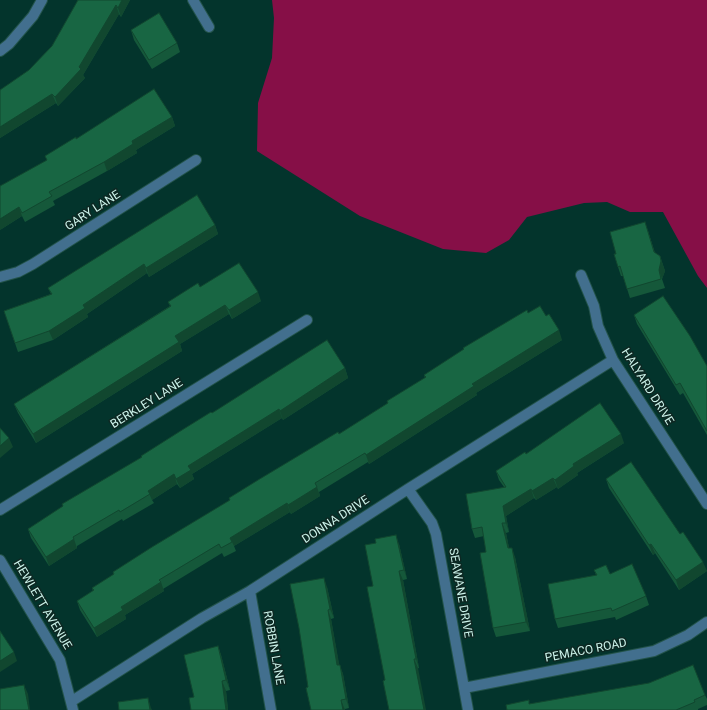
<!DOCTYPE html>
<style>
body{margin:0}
canvas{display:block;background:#03342c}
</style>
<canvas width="707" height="710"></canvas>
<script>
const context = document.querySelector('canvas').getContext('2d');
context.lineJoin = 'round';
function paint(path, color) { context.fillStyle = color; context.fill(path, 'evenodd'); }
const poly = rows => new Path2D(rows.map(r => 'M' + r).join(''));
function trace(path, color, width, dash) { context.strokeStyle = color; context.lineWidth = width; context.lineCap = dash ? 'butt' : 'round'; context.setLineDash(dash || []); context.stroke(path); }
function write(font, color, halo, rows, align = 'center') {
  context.font = font + ' Roboto,sans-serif'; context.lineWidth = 3; context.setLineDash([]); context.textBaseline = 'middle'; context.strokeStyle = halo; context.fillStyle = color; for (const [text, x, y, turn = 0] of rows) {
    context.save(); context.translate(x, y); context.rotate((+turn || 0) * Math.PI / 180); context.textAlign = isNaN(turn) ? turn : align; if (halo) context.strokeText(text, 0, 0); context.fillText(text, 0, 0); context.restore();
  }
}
paint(poly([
 [272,0,707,0,707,288,698,276,663,212,630,212,607,202,584,203,527,217,509,240,486,253,443,249,360,216,257,151,258,103,272,58,274,18]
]), '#860f47');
const street = poly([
 [193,0,209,27],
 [0,51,9,44,33,16,42,0],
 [581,275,594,306,598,326,613,360,707,504],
 [0,277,18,272,33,264,196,160],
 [408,489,432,523,436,534,468,710],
 [0,510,307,320],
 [0,560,60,660,73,710],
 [250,591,271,710],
 [464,688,654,651,688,635,707,622],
 [72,701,202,618,250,591,408,489,613,360]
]);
trace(street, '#23534a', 12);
trace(street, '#426f8e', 10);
paint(poly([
 [78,0,130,0,121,17,119,14,83,75,85,78,58,106,56,103,0,138,0,90,29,70,52,46],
 [131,30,177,43,180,52,152,69,134,40],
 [172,117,175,126,136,150,137,153,107,171,53,201,55,205,25,222,22,216,0,230,47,160,45,156,76,139],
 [215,225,218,234,149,277,147,273,87,314,88,317,53,340,18,352,4,311,51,294,48,288],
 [648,231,655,253,660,256,665,271,662,279,665,288,630,298,623,276,621,276,618,267,616,254],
 [200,287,261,301,232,319,229,314,180,344,182,351,36,443,18,413,14,404,170,306,168,302],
 [528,313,562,340,476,393,477,395,369,464,368,462,319,492,320,496,291,514,290,512,234,546,236,551,224,557,222,553,163,589,164,591,125,615,126,619,97,637,80,610,77,601,93,591,92,588,113,575,113,572,230,500,229,498,339,434,388,403,387,401,425,378,424,375],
 [634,315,707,366,707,435,683,393,680,395,637,324],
 [345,368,348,378,283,420,282,418,192,474,194,479,180,488,177,484,152,500,154,503,123,521,122,519,77,546,77,548,49,566,31,538,28,529,212,413],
 [624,443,577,473,578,475,558,489,557,487,536,500,534,498,506,516,509,532,506,533,509,548,515,557,530,631,496,637,493,628,486,552,484,536,475,538,472,529,504,487,499,480,496,471,526,454],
 [606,479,680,534,707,571,679,590,655,553,653,555,609,488],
 [399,544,407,579,403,580,419,668,385,680,373,586],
 [594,570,610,574,646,596,649,605,616,620,615,617,558,628,555,619,596,575],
 [327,587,334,618,331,619,339,665,343,674,349,708,345,709,345,710,311,710,308,687],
 [218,646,221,655,230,690,226,691,228,710,191,710,194,697],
 [705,695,707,699,707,705,698,709,698,710,507,710,530,704]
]), '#15583a');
paint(poly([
 [122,0,130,0,121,17,118,8],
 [116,5,119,14,83,75,85,78,58,106,55,97,79,67],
 [52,94,56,103,0,138,0,127],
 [172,117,175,126,136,150,137,153,107,171,104,162,132,141],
 [19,207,22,216,0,230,0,219],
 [645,222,648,231,657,261,654,252],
 [215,225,218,234,149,277,146,268],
 [660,256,665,271,662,279,665,288,659,270],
 [144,264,147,273,87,314,88,317,53,340,49,331,83,305],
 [258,292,261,301,232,319,229,310],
 [225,305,229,314,180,344,182,351,36,443,33,434,175,336],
 [559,330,562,340,476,393,477,395,369,464,366,455,472,384],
 [345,368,348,378,283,420,280,411],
 [279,409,282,418,192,474,194,479,180,488,176,479,188,466],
 [621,434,624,443,577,473,578,475,558,489,555,480,573,464],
 [9,438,13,447,0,458,0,446],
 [174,474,177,484,152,500,148,491],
 [553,478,557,487,536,500,532,491],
 [317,487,320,496,291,514,288,505],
 [531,489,534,498,506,516,509,532,506,523,503,506],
 [287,503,290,512,234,546,230,538],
 [502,523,506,533,511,558,508,548],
 [396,535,399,544,407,579,404,570],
 [74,539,77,548,49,566,46,557],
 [651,544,655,553,653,555,649,545],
 [512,548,515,557,530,631,526,622],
 [703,562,707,571,679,590,676,580],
 [399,571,403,580,419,668,416,659],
 [324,578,327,587,334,618,330,609],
 [161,582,164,591,125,615,126,619,97,637,94,628,121,607],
 [328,610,331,619,341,674,337,665],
 [218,646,221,655,230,690,226,680],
 [14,652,17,661,0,672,0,661],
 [414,659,418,668,426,710,424,710],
 [340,665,343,674,349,708,346,699],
 [222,681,226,691,228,710,226,710],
 [24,685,28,694,30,710,29,710],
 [148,698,151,708,152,710,150,710],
 [341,700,345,710,343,710]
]), '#11472f');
const building = poly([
 [78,0,122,0,118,8,116,5,79,67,81,69,55,97,52,94,0,127,0,90,29,70,52,46,78,0],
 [159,13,177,43,149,60,131,30,159,13],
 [154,89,172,117,132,141,133,144,104,162,49,192,52,196,22,213,19,207,0,219,0,186,47,160,45,156,76,137,76,139,154,89],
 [197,195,215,225,146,268,144,264,83,305,85,308,49,331,15,343,4,311,52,294,48,288,197,195],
 [645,222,654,252,660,256,661,261,659,270,661,279,627,289,620,266,618,267,614,254,616,254,610,232,645,222],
 [239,263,258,292,229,310,225,305,175,336,179,342,33,434,14,404,171,306,168,302,198,283,200,287,239,263],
 [663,296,690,336,707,366,707,431,680,383,676,385,634,315,663,296],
 [540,306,546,316,549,314,559,330,472,384,474,386,366,455,365,453,315,483,317,487,288,505,287,503,230,538,232,542,221,548,219,544,159,580,161,582,121,607,123,610,94,628,77,601,94,590,92,588,114,574,113,572,152,547,230,500,229,498,258,480,338,432,339,434,388,403,387,401,426,377,424,375,464,349,463,348,527,310,528,313,540,306],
 [327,340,345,368,280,411,279,409,188,466,191,470,176,479,174,474,148,491,150,494,120,512,119,510,73,537,74,539,46,557,28,529,63,506,62,504,142,457,141,456,182,430,211,412,212,413,327,340],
 [600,403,621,434,573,464,574,466,555,480,553,478,532,491,531,489,503,506,506,523,502,523,508,548,512,548,526,622,493,628,480,553,486,552,482,527,472,529,466,494,506,487,496,471,525,452,526,454,600,403],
 [0,428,9,438,0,446,0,428],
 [631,462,680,534,683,532,703,562,676,580,651,544,649,545,606,479,631,462],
 [396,535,404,570,399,571,416,659,414,659,424,710,389,710,383,681,385,680,367,587,373,586,365,545,376,543,375,539,396,535],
 [632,564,646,596,612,611,611,608,555,619,548,584,597,575,594,570,606,565,610,574,632,564],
 [324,578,330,609,328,610,337,665,340,665,346,699,341,700,343,710,311,710,306,688,308,687,299,628,290,584,324,578],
 [0,631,14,652,0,661,0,631],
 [218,646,226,680,222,681,226,710,191,710,189,698,194,697,184,655,218,646],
 [693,665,705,695,694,700,695,702,676,710,507,710,506,705,529,700,529,704,649,683,693,665],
 [24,685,29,710,0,710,0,689,24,685],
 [148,698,150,710,119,710,118,702,148,698]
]);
paint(building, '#186643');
trace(building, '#11472f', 1);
write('12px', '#ccf3ea', '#0d2722', [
 ["GARY LANE",93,211,-33],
 ["HALYARD DRIVE",647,387,58],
 ["BERKLEY LANE",147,404,-32],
 ["DONNA DRIVE",336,520,-33],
 ["SEAWANE DRIVE",460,593,80],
 ["HEWLETT AVENUE",42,605,59],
 ["ROBBIN LANE",273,648,80],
 ["PEMACO ROAD",586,651,-11]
]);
</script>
